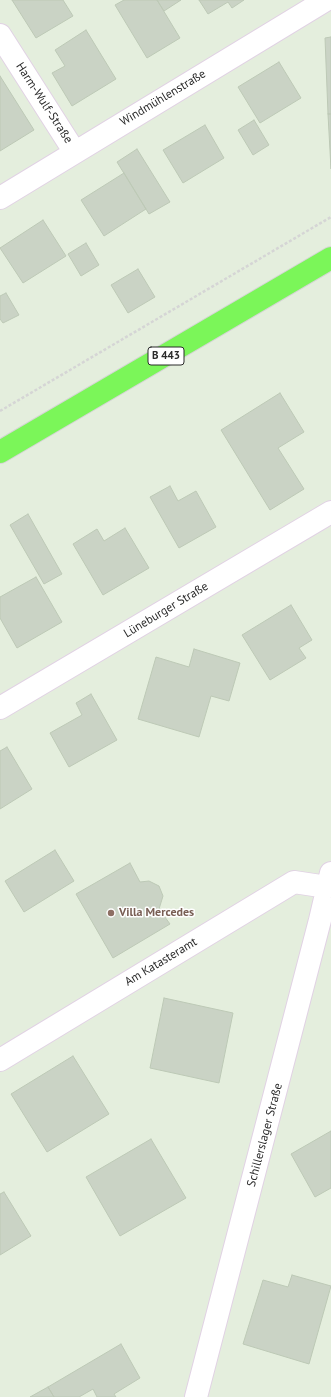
<!DOCTYPE html>
<meta charset="utf-8">
<style>
body{margin:0}
canvas{display:block;background:#e4eedd}
</style>
<canvas width="331" height="1397"></canvas>
<script>
const context = document.querySelector('canvas').getContext('2d');
context.lineJoin = 'round';
function paint(path, color) { context.fillStyle = color; context.fill(path, 'evenodd'); }
const poly = rows => new Path2D(rows.map(r => 'M' + r).join(''));
function trace(path, color, width, dash) { context.strokeStyle = color; context.lineWidth = width; context.lineCap = dash ? 'butt' : 'round'; context.setLineDash(dash || []); context.stroke(path); }
function write(font, color, halo, rows, align = 'center') {
  context.font = font + ' "PT Sans",sans-serif'; context.lineWidth = 3; context.setLineDash([]); context.textBaseline = 'middle'; context.strokeStyle = halo; context.fillStyle = color; for (const [text, x, y, turn = 0] of rows) {
    context.save(); context.translate(x, y); context.rotate((+turn || 0) * Math.PI / 180); context.textAlign = isNaN(turn) ? turn : align; if (halo) context.strokeText(text, 0, 0); context.fillText(text, 0, 0); context.restore();
  }
}
const building = poly([
 [12,0,63,0,73,16,36,38,12,0],
 [124,0,157,0,180,38,147,58,115,5,124,0],
 [157,0,181,0,164,11,157,0],
 [199,0,244,0,232,8,228,2,208,14,199,0],
 [86,30,116,79,72,106,52,73,65,66,55,50,86,30],
 [331,37,331,114,328,114,325,38,331,37],
 [279,62,301,98,260,123,238,87,279,62],
 [0,76,34,130,0,151,0,76],
 [328,114,331,114,331,169,328,114],
 [254,120,269,145,253,155,238,130,254,120],
 [205,125,224,158,183,183,163,150,205,125],
 [137,149,170,202,149,214,117,162,137,149],
 [124,173,146,209,104,236,81,200,124,173],
 [43,220,66,256,23,283,0,248,43,220],
 [86,243,99,265,81,276,68,254,86,243],
 [138,269,155,297,128,313,111,285,138,269],
 [6,293,19,315,3,323,0,319,0,296,6,293],
 [280,393,304,432,278,448,304,489,270,510,221,430,280,393],
 [170,486,178,501,196,491,216,527,179,548,150,497,170,486],
 [28,514,62,574,44,584,10,525,28,514],
 [125,528,149,568,103,595,73,544,97,529,104,541,125,528],
 [36,577,62,622,17,648,0,618,0,597,36,577],
 [291,605,312,640,299,648,306,658,270,680,242,635,291,605],
 [194,649,240,663,229,701,211,696,199,737,138,719,156,657,189,667,194,649],
 [91,694,117,740,69,767,50,733,82,715,76,703,91,694],
 [7,747,32,789,0,809,0,751,7,747],
 [55,850,74,881,24,912,5,881,55,850],
 [130,863,140,882,149,881,159,886,163,896,159,909,170,924,113,958,76,894,130,863],
 [164,998,233,1013,219,1083,150,1068,164,998],
 [73,1056,109,1114,47,1152,11,1094,73,1056],
 [331,1131,331,1188,315,1197,291,1154,331,1131],
 [151,1139,186,1198,120,1236,86,1177,151,1139],
 [4,1192,31,1236,0,1255,0,1194,4,1192],
 [292,1275,331,1286,309,1364,243,1344,263,1280,288,1287,292,1275],
 [121,1344,140,1378,114,1394,116,1397,97,1397,93,1389,79,1397,54,1397,48,1387,121,1344],
 [48,1387,54,1397,30,1397,48,1387]
]);
paint(building, '#cad3c5');
trace(building, '#bdc9b6', 1);
const minor = poly([
 [0,35,74,151],
 [0,198,326,0],
 [0,708,331,512],
 [0,1060,294,882,327,887],
 [196,1397,320,920,331,873]
]);
const major = poly([
 [0,452,331,258]
]);
trace(minor, '#e1d2e4', 24);
trace(major, '#d5d5d5', 24);
trace(poly([
 [0,411,331,217]
]), '#d5d5d5', 2.5, [3, 2]);
trace(minor, '#fff', 22);
trace(major, '#7bf659', 22);
for (const [x, y, r, color] of [
 [111,913,4,"#8d6e63"]
]) { const dot = new Path2D(); dot.arc(x, y, r, 0, 2 * Math.PI); context.fillStyle = color; context.fill(dot); trace(dot, '#fff', 1.5); }
for (const [x, y, w] of [
 [166,356,36]
]) { const box = new Path2D(); box.roundRect(x - w / 2, y - 9, w, 18, 3); context.fillStyle = '#fff'; context.fill(box); trace(box, '#2b2b2b', 1); }
write('bold 11px', '#2b2b2b', null, [
 ["B 443",166,356]
]);
write('12px', '#2b2b2b', '#fff', [
 ["Windmühlenstraße",163,98,-31],
 ["Harm-Wulf-Straße",44,103,57],
 ["Lüneburger Straße",166,610,-31],
 ["Am Katasteramt",161,962,-31],
 ["Schillerslager Straße",265,1135,-75]
]);
write('bold 12px', '#785e54', '#fff', [
 ["Villa Mercedes",119,913]
], 'left');
</script>
